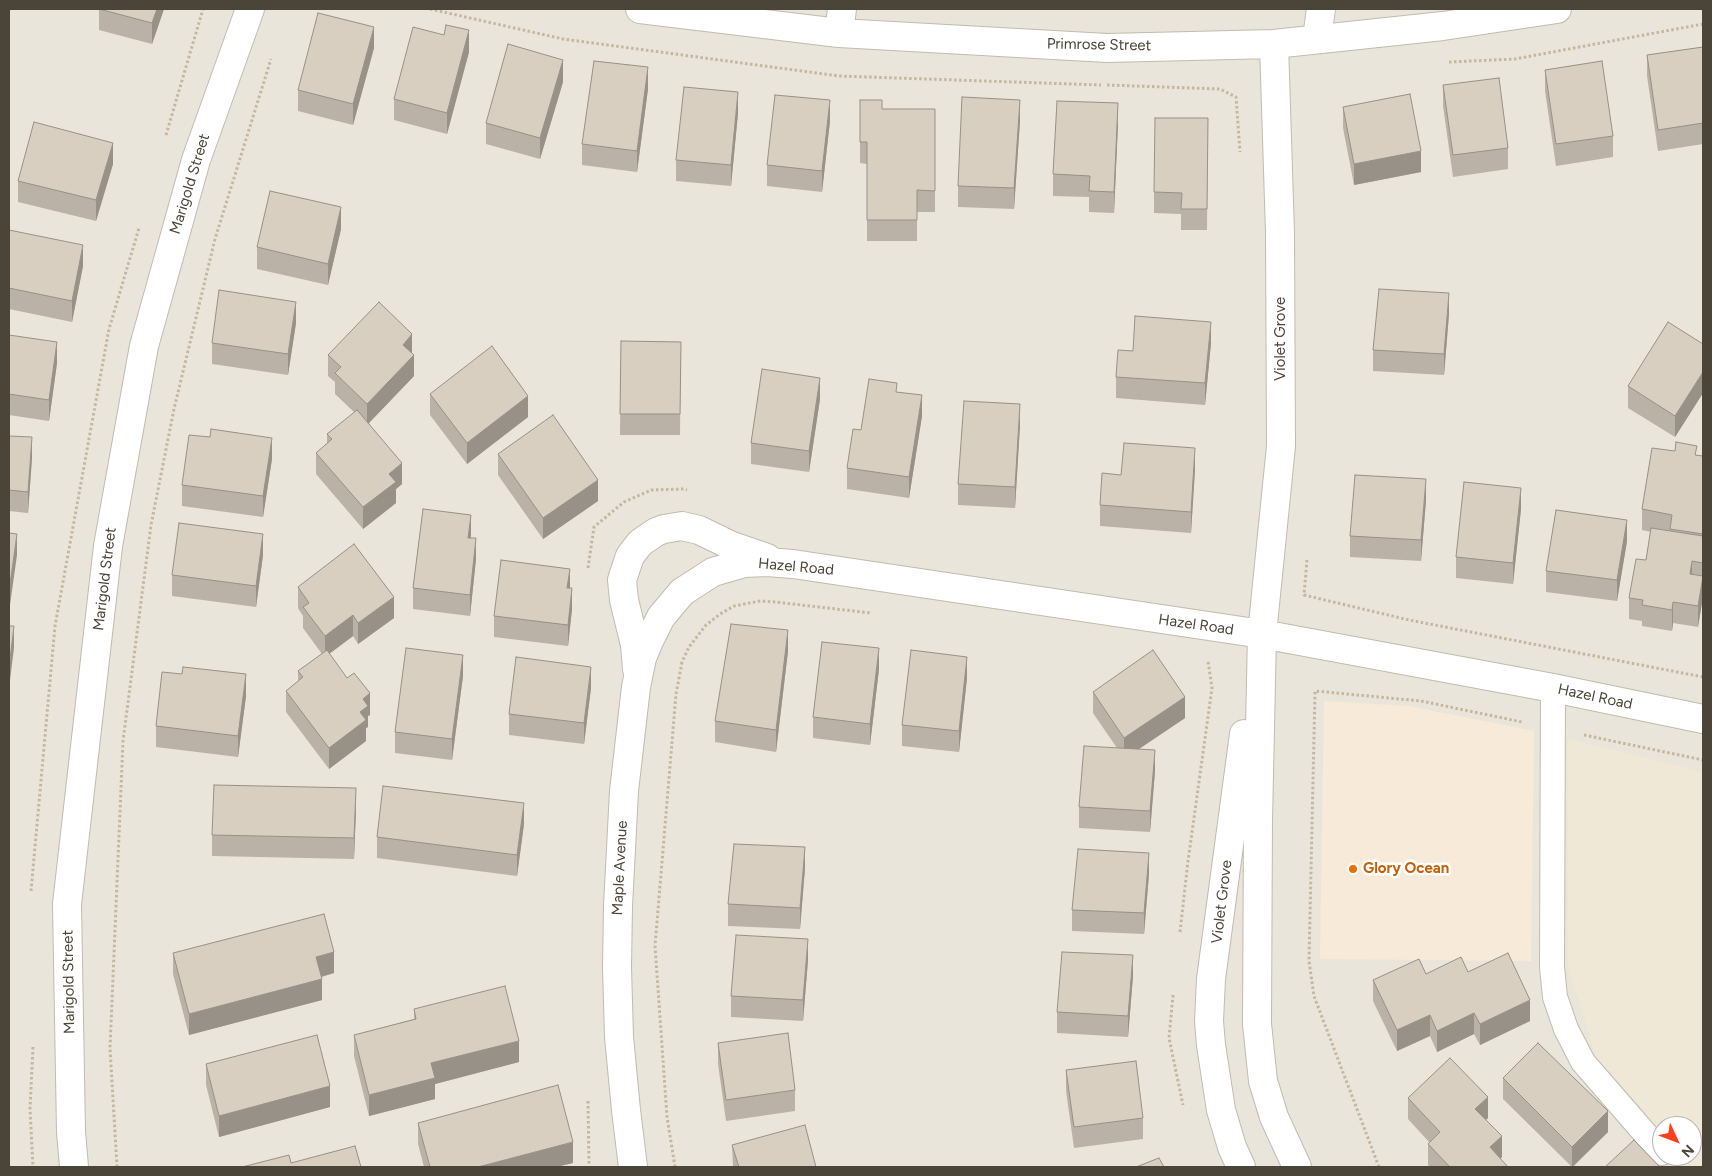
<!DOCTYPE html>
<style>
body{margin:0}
#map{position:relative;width:1712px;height:1176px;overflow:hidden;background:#f6f3ec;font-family:Figtree,sans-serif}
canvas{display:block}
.frame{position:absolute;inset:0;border:10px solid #4b4439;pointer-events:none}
.north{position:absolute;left:1652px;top:1116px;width:50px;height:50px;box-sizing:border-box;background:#fff;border:1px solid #b7b4b0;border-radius:50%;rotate:133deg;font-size:14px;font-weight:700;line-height:20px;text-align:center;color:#4b4439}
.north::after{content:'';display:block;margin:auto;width:18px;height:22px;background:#fc3f1d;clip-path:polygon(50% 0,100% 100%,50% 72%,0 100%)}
</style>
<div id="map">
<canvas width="1712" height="1176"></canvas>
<div class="frame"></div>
<div class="north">N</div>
</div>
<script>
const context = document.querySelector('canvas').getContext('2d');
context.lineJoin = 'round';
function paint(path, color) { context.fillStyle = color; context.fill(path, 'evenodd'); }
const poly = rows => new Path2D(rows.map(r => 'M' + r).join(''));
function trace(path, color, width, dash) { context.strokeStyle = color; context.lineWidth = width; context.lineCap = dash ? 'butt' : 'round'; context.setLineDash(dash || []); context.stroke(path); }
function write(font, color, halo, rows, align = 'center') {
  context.font = font + ' Figtree,sans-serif'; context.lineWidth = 5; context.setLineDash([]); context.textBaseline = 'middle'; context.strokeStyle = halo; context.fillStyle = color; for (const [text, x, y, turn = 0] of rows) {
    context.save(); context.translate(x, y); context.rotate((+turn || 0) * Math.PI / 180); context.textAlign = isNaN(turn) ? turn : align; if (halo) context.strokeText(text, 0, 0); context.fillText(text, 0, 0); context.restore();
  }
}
paint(poly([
 [9,9,1703,9,1703,1167,9,1167],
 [1662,1126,1692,1126,1692,1156,1662,1156]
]), '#eae5da');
paint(poly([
 [1324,701,1409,706,1534,731,1531,961,1320,959]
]), '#f7ead8');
paint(poly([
 [1568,739,1703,772,1703,1167,1693,1167,1683,1156,1692,1156,1692,1126,1662,1126,1662,1132,1596,1057,1568,966]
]), '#efe8d6');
const service = poly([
 [1553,688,1552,967,1555,997,1566,1029,1583,1062,1662,1153]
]);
const minor = poly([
 [640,9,839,33,1107,48,1274,44,1443,26,1557,9],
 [839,33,842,9],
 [1317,38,1321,9],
 [1274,44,1280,233,1281,446,1262,634,1258,821,1257,1024,1263,1081,1274,1117,1297,1167],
 [637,669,635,645,624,600,622,580,630,556,640,543,656,532,664,529,682,526,699,530,732,546,767,558],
 [74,1167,71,1132,67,904,108,546,144,346,196,160,250,9],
 [633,1167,626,1110,619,1037,617,967,618,906,624,791,636,687,642,658,649,641,661,617,682,592,713,572,744,563,767,562,793,564,1262,634,1553,688,1703,719],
 [1241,1167,1232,1147,1221,1110,1211,1045,1209,1021,1211,979,1244,734]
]);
trace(service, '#c2bbae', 26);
trace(minor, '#c2bbae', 30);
trace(poly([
 [430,9,563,39,839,76,1101,85],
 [1449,62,1515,59,1703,24],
 [1107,85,1220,89,1236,97,1240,152],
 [166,135,203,9],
 [1307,560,1304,595,1409,620,1703,677],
 [588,568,594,527,624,502,651,490,684,489,687,490],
 [1584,735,1703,760],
 [31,891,55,626,109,329,139,228],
 [1180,932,1188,861,1212,688,1208,661],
 [1173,995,1169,1038,1183,1105],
 [33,1047,30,1109,33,1167],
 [588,1101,589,1167],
 [117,1167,110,1048,123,741,151,525,174,409,215,239,271,59],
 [675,1167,667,1117,655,946,676,694,682,662,689,647,706,625,720,614,734,606,760,601,775,602,871,613],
 [1379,1167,1314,996,1309,961,1315,691,1421,701,1522,722]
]), '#c4b79f', 3, [2.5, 2.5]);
trace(service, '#fff', 24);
trace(minor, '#fff', 28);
paint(poly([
 [99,9,164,9,152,44,99,30],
 [1703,47,1703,144,1658,151,1647,76,1647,55],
 [374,48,353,125,298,111,298,90],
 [469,52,447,134,394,120,394,99],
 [1545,70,1613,136,1613,157,1556,166,1545,91],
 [563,82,540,159,486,144,486,123],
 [1443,85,1508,148,1508,169,1453,177,1443,106],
 [648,89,637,172,582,165,582,144],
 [860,100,882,109,935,109,935,212,917,212,917,241,867,241,867,164,860,163],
 [1343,107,1421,172,1354,185,1343,128],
 [738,113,731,186,676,181,676,160],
 [1208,118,1207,230,1181,230,1181,214,1154,213,1154,192],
 [830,121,822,192,767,186,767,165],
 [1020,121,1014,209,958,207,958,186],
 [1118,124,1114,213,1089,212,1089,197,1053,196,1053,174],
 [113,164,96,221,18,202,18,181],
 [341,229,328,285,257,269,257,247],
 [9,230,83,266,72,322,9,309],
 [1449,314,1444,375,1373,371,1373,350],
 [296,323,288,375,212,364,212,343],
 [9,335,57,363,49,421,9,415],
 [621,341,681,342,680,435,620,435],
 [1211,343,1205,405,1116,398,1116,377,1133,351],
 [1703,344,1703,393,1675,437,1628,408,1628,386],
 [412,354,414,376,369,423,402,484,396,489,396,503,363,529,316,474,316,453,327,444,327,434,355,413,335,394,335,382,328,376,328,355],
 [430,394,528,417,467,464,430,415],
 [820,399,809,472,751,464,751,443],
 [922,416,909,498,847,489,847,468,861,430],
 [1020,425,1015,508,958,505,958,484],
 [9,436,32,458,28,513,9,511],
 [498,454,598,501,543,539,498,475],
 [1697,455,1703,456,1703,597,1698,627,1673,623,1672,631,1642,626,1642,621,1629,619,1629,598,1646,560,1651,532,1642,530,1642,509],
 [272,459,263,517,182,506,182,485],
 [1195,469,1191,533,1100,526,1100,505],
 [1426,500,1421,561,1350,557,1350,536],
 [1521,509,1513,584,1456,578,1456,557],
 [471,538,476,559,470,616,413,609,413,588],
 [1627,541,1617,601,1546,592,1546,571],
 [263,555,256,607,172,596,172,575],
 [298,587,394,618,358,644,353,636,329,654,370,715,368,716,368,727,366,728,366,741,329,769,286,712,286,691,298,681,298,671,322,654,303,628,303,616,298,608],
 [570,588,572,609,568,646,494,637,494,616],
 [788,651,776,752,715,742,715,721],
 [879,669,870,745,813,738,813,717],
 [463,676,452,760,395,753,395,732],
 [967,678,959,752,902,746,902,725],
 [591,688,584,744,509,735,509,714],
 [1093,692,1185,718,1139,749,1155,771,1150,832,1079,828,1079,807,1117,748,1093,713],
 [246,696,238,757,156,747,156,726],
 [356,809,354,859,212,856,212,835],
 [524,824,517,876,377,858,377,837],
 [805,868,800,929,728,926,728,904],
 [1149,874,1144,934,1072,931,1072,910],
 [173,953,334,973,322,977,322,1000,189,1035,173,974],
 [808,960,803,1021,731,1017,731,996],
 [1468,972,1530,1021,1480,1045,1474,1034,1437,1052,1430,1036,1397,1051,1373,1001,1373,980,1426,974],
 [1133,976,1128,1037,1057,1033,1057,1012],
 [414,1009,519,1062,435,1084,435,1099,369,1116,354,1056,354,1035,414,1019],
 [718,1043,795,1090,795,1111,726,1121,718,1064],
 [206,1064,330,1107,219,1137,206,1085],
 [1066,1070,1143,1118,1143,1139,1074,1148,1066,1091],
 [1503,1078,1608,1132,1573,1167,1572,1167,1503,1099],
 [1408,1098,1488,1118,1486,1120,1502,1157,1500,1159,1508,1167,1430,1167,1428,1165,1428,1144,1429,1142,1408,1119],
 [418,1123,573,1163,556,1167,424,1167,418,1144],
 [732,1145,816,1167,733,1167]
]), '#bab2a6');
paint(poly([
 [157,9,164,9,152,44,152,23],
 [374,27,374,48,353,125,353,104],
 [469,30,469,52,447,134,447,113],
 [563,60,563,82,540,159,540,138],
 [648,67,648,89,637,172,637,151],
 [738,92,738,113,731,186,731,165],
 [830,100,830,121,822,192,822,171],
 [1020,100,1020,121,1014,209,1014,188],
 [1118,103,1118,124,1114,213,1114,192],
 [113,143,113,164,96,221,96,200],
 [1421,151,1421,172,1354,185,1354,164],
 [341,207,341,229,328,285,328,264],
 [83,245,83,266,72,322,72,301],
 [1449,293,1449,314,1444,375,1444,354],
 [296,302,296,323,288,375,288,354],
 [1211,322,1211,343,1205,405,1205,383],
 [412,334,412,356,403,345],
 [57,342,57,363,49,421,49,400],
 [414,355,414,376,367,425,367,404],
 [1703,372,1703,393,1675,437,1675,416],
 [820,378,820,399,809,472,809,451],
 [922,395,922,416,909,498,909,477],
 [528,396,528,417,467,464,467,443],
 [1020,404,1020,425,1015,508,1015,487],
 [32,437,32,458,28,513,28,492],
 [272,438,272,459,263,517,263,496],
 [1195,448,1195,469,1191,533,1191,512],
 [402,463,402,484,396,489,396,503,363,529,363,507,389,474],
 [1426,479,1426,500,1421,561,1421,540],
 [598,480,598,501,543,539,543,518],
 [1521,488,1521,509,1513,584,1513,563],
 [471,515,471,536,468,559,468,538],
 [1627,520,1627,541,1617,601,1617,580],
 [17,534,17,555,9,612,9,591],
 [263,534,263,555,256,607,256,586],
 [476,538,476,559,470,616,470,595],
 [1692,561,1692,582,1690,574],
 [570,569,570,590,567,588],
 [1703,576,1703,597,1698,627,1698,606],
 [572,588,572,609,568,646,568,625],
 [394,597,394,618,358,644,358,623],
 [1673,602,1673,623,1672,631,1672,610],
 [353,615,353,636,325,657,325,636],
 [14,626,14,648,9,688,9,667],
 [788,630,788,651,776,752,776,730],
 [879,648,879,669,870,745,870,724],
 [463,655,463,676,452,760,452,739],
 [967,657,967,678,959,752,959,731],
 [591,667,591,688,584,744,584,723],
 [246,674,246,696,238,757,238,736],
 [370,693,370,715,368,716,368,727,366,728,366,741,329,769,329,748,360,712,363,699],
 [1185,697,1185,718,1124,759,1124,738],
 [1155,750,1155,771,1150,832,1150,811],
 [356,788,356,809,354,859,354,838],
 [524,803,524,824,517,876,517,855],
 [805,847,805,868,800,929,800,908],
 [1149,853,1149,874,1144,934,1144,913],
 [808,939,808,960,803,1021,803,1000],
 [334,952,334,973,316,978,316,957],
 [1133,955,1133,976,1128,1037,1128,1016],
 [322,979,322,1000,189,1035,189,1014],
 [1530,1000,1530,1021,1480,1045,1480,1024],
 [1474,1013,1474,1034,1437,1052,1437,1031],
 [1430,1015,1430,1036,1397,1051,1397,1030],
 [519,1041,519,1062,435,1084,435,1099,369,1116,369,1095,431,1063],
 [330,1086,330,1107,219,1137,219,1116],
 [1488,1097,1488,1118,1475,1130,1475,1109],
 [1608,1111,1608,1132,1572,1167,1572,1147],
 [1502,1136,1502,1157,1491,1167,1490,1147],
 [573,1142,573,1163,556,1167,478,1167]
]), '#979187');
const building = poly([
 [99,9,157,9,152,23,99,9],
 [318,13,374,27,353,104,298,90,318,13],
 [446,25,469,30,447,113,394,99,413,27,444,35,446,25],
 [508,44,563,60,540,138,486,123,508,44],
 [1703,47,1703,123,1658,130,1647,55,1703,47],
 [594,61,648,67,637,151,582,144,594,61],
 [1602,61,1613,136,1556,144,1545,70,1602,61],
 [1499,78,1508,148,1453,155,1443,85,1499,78],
 [684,87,738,92,731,165,676,160,684,87],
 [1410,94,1421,151,1354,164,1343,107,1410,94],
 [775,95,830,100,822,171,767,165,775,95],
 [962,97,1020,100,1014,188,958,186,962,97],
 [860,100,882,100,882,109,935,109,935,191,917,190,917,220,867,220,867,142,860,142,860,100],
 [1057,101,1118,103,1114,192,1089,191,1090,176,1053,174,1057,101],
 [1155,118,1208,118,1207,209,1181,209,1182,193,1154,192,1155,118],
 [34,122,113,143,96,200,18,181,34,122],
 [270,191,341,207,328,264,257,247,270,191],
 [9,230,83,245,72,301,9,288,9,230],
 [1379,289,1449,293,1444,354,1373,350,1379,289],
 [219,290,296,302,288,354,212,343,219,290],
 [379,302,412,334,403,345,414,355,367,404,335,373,341,367,328,355,379,302],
 [1135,316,1211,322,1205,383,1116,377,1118,350,1133,351,1135,316],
 [1668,322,1703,344,1703,372,1675,416,1628,386,1668,322],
 [9,335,57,342,49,400,9,394,9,335],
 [621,341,681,342,680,414,620,414,621,341],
 [492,346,528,396,467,443,430,394,492,346],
 [762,369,820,378,809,451,751,443,762,369],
 [869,379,897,383,896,392,922,395,909,477,847,468,853,429,861,430,869,379],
 [964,401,1020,404,1015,487,958,484,964,401],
 [357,410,402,463,389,474,396,482,363,507,316,453,332,439,327,434,357,410],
 [553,415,598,480,543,518,498,454,553,415],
 [211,429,272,438,263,496,182,485,189,435,210,437,211,429],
 [9,436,32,437,28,492,9,490,9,436],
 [1676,442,1697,446,1695,455,1703,456,1703,534,1670,529,1672,515,1642,509,1652,448,1675,451,1676,442],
 [1124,443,1195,448,1191,512,1100,505,1102,473,1121,475,1124,443],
 [1355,475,1426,479,1421,540,1350,536,1355,475],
 [1464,482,1521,488,1513,563,1456,557,1464,482],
 [423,509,471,515,468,538,476,538,470,595,413,588,423,509],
 [1556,510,1627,520,1617,580,1546,571,1556,510],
 [179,523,263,534,256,586,172,575,179,523],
 [1651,528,1703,536,1703,563,1692,561,1690,574,1703,576,1698,606,1673,602,1672,610,1642,605,1643,600,1629,598,1636,559,1646,560,1651,528],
 [9,533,17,534,9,591,9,533],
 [354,544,394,597,358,623,353,615,325,636,303,607,309,603,298,587,354,544],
 [501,560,570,569,567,588,572,588,568,625,494,616,501,560],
 [731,624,788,630,776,730,715,721,731,624],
 [9,626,14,626,9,667,9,626],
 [822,642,879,648,870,724,813,717,822,642],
 [406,648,463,655,452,739,395,732,406,648],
 [327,650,347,678,354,673,370,693,363,699,368,706,360,712,366,720,329,748,286,691,303,677,298,671,327,650],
 [911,650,967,657,959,731,902,725,911,650],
 [1153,650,1185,697,1124,738,1093,692,1153,650],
 [516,657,591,667,584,723,509,714,516,657],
 [183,667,246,674,238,736,156,726,162,672,182,674,183,667],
 [1084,746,1155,750,1150,811,1079,807,1084,746],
 [214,785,356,788,354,838,212,835,214,785],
 [383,786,524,803,517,855,377,837,383,786],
 [734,844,805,847,800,908,728,904,734,844],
 [1078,849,1149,853,1144,913,1072,910,1078,849],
 [324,914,334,952,316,957,322,979,189,1014,173,953,324,914],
 [736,935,808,939,803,1000,731,996,736,935],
 [1062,952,1133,955,1128,1016,1057,1012,1062,952],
 [1508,953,1530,1000,1480,1024,1474,1013,1437,1031,1430,1015,1397,1030,1373,980,1419,959,1426,974,1461,957,1468,972,1508,953],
 [505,986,519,1041,431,1063,435,1078,369,1095,354,1035,416,1019,414,1009,505,986],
 [788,1033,795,1090,726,1100,718,1043,788,1033],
 [317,1035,330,1086,219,1116,206,1064,317,1035],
 [1538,1043,1608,1111,1572,1147,1503,1078,1538,1043],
 [1450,1058,1488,1097,1475,1109,1502,1136,1490,1147,1508,1167,1450,1167,1428,1144,1440,1132,1408,1098,1450,1058],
 [1136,1061,1143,1118,1074,1127,1066,1070,1136,1061],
 [558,1085,573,1142,478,1167,430,1167,418,1123,558,1085],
 [805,1125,816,1167,739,1167,732,1145,805,1125],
 [1634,1140,1660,1167,1605,1167,1634,1140],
 [355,1146,361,1167,242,1167,289,1155,291,1163,355,1146],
 [1159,1158,1164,1167,1136,1167,1159,1158]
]);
paint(building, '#d8cfc1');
trace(building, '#979187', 1);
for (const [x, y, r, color] of [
 [1353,869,5,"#e8710a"]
]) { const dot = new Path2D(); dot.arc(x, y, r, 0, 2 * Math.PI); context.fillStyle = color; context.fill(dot); trace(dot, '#fff', 2); }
write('15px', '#4b4439', '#fff', [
 ["Primrose Street",1099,45,1],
 ["Marigold Street",190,184,-73],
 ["Violet Grove",1281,339,-90],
 ["Hazel Road",796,567,5],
 ["Marigold Street",105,579,-83],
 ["Hazel Road",1196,625,8],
 ["Hazel Road",1595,697,12],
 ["Maple Avenue",620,868,-87],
 ["Violet Grove",1222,902,-83],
 ["Marigold Street",69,982,-91]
]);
write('bold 15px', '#c56008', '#fff', [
 ["Glory Ocean",1363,869]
], 'left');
</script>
